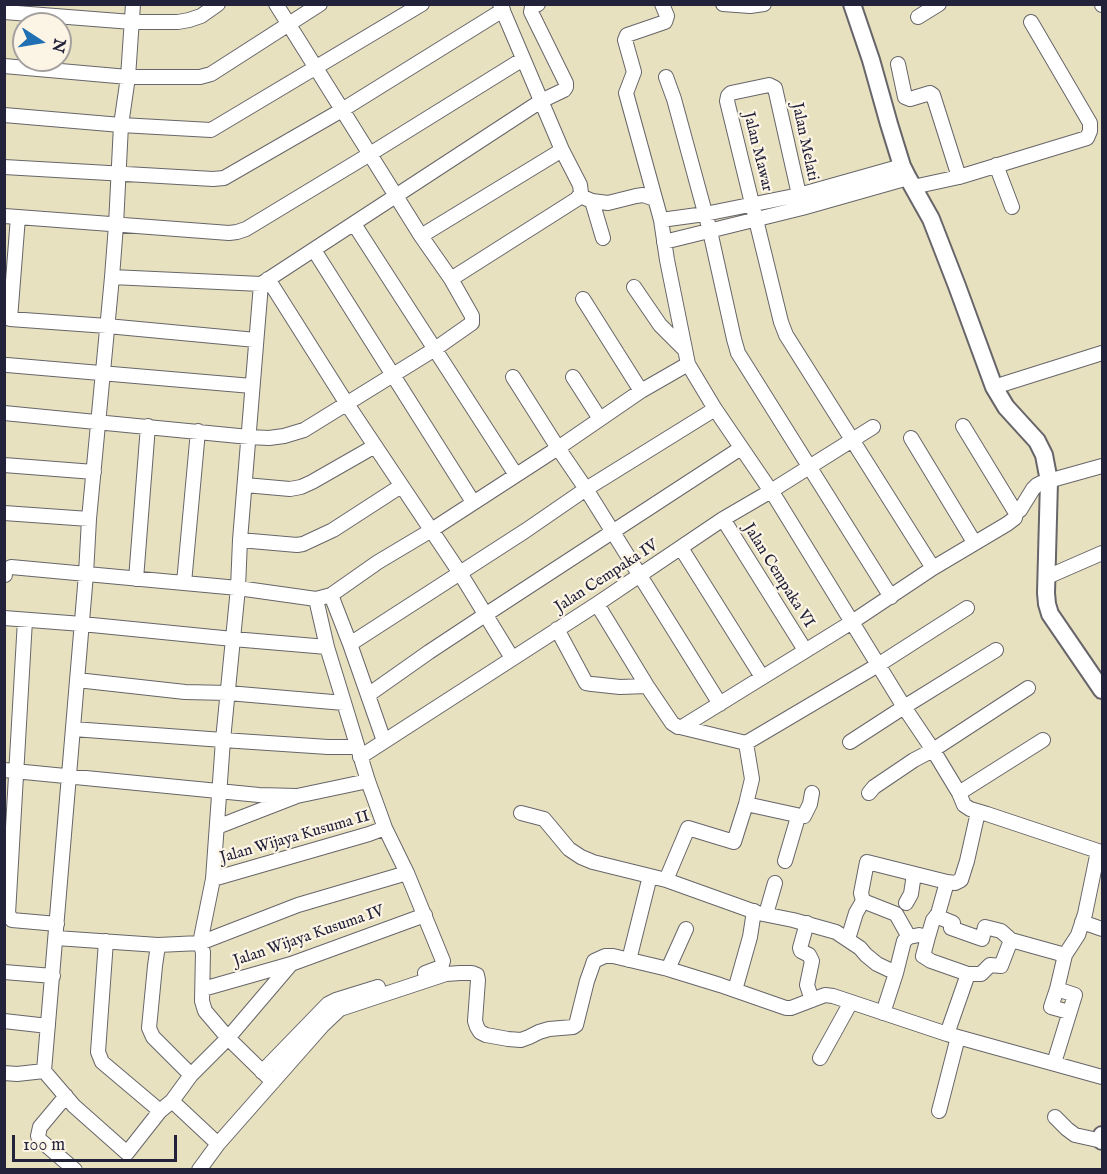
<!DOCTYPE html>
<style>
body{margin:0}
#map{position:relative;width:1107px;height:1174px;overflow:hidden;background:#e8e1bf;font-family:"IM FELL English",serif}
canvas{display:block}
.frame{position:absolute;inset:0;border:6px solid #22223b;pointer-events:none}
.north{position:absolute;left:12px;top:12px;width:60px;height:60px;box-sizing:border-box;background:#fcf5e5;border:2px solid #a5a1a1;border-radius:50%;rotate:102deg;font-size:16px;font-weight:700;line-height:24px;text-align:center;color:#22223b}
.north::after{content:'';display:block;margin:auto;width:21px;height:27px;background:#1f6fb2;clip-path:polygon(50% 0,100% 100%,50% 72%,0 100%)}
.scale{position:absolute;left:12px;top:1135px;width:165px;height:27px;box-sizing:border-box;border:3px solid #22223b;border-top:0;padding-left:8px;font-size:18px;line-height:21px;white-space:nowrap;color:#22223b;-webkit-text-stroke:4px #fcf5e5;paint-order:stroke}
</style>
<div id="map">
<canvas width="1107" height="1174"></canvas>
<div class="frame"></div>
<div class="north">N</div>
<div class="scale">100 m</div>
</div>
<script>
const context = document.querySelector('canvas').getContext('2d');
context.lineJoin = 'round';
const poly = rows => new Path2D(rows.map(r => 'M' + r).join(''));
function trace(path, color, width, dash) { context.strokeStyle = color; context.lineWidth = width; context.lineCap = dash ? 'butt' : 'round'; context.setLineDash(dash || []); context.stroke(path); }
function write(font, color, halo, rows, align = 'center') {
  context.font = font + ' "IM FELL English",serif'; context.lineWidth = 4.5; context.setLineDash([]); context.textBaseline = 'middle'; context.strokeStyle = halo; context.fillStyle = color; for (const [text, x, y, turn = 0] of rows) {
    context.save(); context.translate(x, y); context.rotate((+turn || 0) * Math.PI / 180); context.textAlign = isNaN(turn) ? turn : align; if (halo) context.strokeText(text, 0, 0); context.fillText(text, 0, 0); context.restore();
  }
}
const minor = poly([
 [133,4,128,77,121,125,116,225,112,277,89,519,86,574,44,1071,74,1106,127,1153,160,1111,172,1101,191,1075,228,1038,291,964],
 [662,4,667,16,665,22,627,35,625,40,634,72,626,93,661,220,667,260,688,364,715,409,777,500,904,707,933,750,959,793,964,805,970,809,987,814,1098,851,1085,914,1078,935,1065,955,1057,989,1075,995,1054,1063],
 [723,4,750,6,764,4],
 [1102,4,1102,5],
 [4,12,132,22,178,22,189,20,201,16,218,4],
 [918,17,939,4],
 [898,64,905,97,910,99,930,93,933,95,959,177],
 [4,66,128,77,200,77,211,74,320,4],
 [666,77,674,99,710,231,734,339,738,353,891,597],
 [4,115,121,125,211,130,422,4],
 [996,165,1012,207],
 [4,167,213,179,224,178,342,110,503,10],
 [913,187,959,177,1087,138,1090,131,1090,123,1031,22],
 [580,196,592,201,608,203,636,196,643,195,655,199],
 [592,201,603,238],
 [802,208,775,88,769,85,731,93,728,96,727,101,781,322,786,335,933,568],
 [4,216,18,217,10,319,107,326,256,340],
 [18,217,229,233,237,232,246,229,370,154,523,59],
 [661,220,705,214,799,195,902,166],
 [354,224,516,475],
 [421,236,562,150],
 [664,242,802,208,908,178],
 [314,250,473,502],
 [112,277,261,284],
 [268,279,347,404,460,573,512,658],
 [451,279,577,199,581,193,580,185,562,150,500,4],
 [634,287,660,325,685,350],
 [583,299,641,391],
 [688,364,641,391,558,448,586,489,720,704],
 [7,365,252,386],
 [573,377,600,419],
 [994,387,1102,353],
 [4,413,249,437,269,438,284,436,304,430,435,349,472,323,472,316,451,279,421,236,276,4],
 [963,426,1016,513],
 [911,438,974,542],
 [4,465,94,472],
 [245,485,290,489,301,487,312,482,375,446],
 [4,513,89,519],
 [723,519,805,650],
 [240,540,297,545,303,544,333,530,401,486],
 [681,548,762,677],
 [11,567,184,583,198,431],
 [4,575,5,575],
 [1047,577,1102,553],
 [136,579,148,426],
 [184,583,238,588,316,599],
 [331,595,350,644,525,531,586,489,715,409],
 [597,604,647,686,672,723,678,727,682,727,852,622,933,568,1007,524,1015,518,1016,513,1020,510,1033,489,1037,485,1041,483,1102,466],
 [4,618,82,624,233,639,327,647],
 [25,620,8,914,12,920,57,924],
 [557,629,586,683,592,684,620,687,647,686],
 [350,644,384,741],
 [77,680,185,692,228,693,344,703],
 [368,695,429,652,485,615,741,448],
 [680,727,746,743,752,779,746,804,734,842,688,828,666,880,758,913,793,920,836,932,860,948,866,955,877,964,896,973],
 [73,729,223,740,328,747,357,747],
 [850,742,904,707,996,650],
 [746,743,878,665,967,608],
 [360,757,597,604,723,519,771,491,873,427],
 [4,770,259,795,297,796],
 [869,793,874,787,914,760,933,750,1028,688],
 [959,793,1043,740],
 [746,804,801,816,804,816,810,804,812,793],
 [521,813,544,819,569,849,581,857,593,862,666,880],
 [217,827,297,796,368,781],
 [785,861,798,817],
 [213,879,369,834,385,828],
 [906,903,911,894,914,874],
 [766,914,775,883],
 [936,916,953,923,951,928,982,939,985,927,1001,931,1011,940,1065,955],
 [1082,922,1102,929],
 [807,923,800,948,801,951,809,955,812,961,807,985,812,1000],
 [909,937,896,914,863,901,861,893,867,862,947,882],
 [928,937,923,956,931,961,968,974,947,1034],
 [56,938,158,945,155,966,149,1028,153,1037,191,1075],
 [848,939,856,913,863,901],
 [106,941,98,1052,102,1062,160,1111],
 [158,945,200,943,298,905,407,873],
 [629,960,650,876],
 [668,969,686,929],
 [4,972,53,976],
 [425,973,441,967,443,961,407,873,385,828,368,781,327,647,316,599,331,595,378,562,430,531,558,448,513,377],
 [968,974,981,974,990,965,1001,966,1011,940],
 [203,989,291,964,425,915],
 [1057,989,1051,1007,1069,1012],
 [735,990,750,937,754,911],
 [883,1013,896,973,904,941,909,937,919,935,928,937,933,920,938,914,947,882,955,883,961,880,967,861,978,812],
 [4,1021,48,1026],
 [820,1058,851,1002],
 [262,1072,328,1004,336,1000,378,987],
 [4,1073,17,1074,44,1071],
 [273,1082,228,1038,205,1011,202,1001,203,952,200,943,213,879,223,740,238,588,240,540,261,284,541,101,564,90,566,87,566,83,531,12,532,7,538,4],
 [66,1096,40,1127,38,1136,40,1140,75,1170],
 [172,1101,218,1144],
 [939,1111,958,1037],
 [1055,1117,1067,1129,1075,1135,1102,1141],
 [199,1170,218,1144,322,1026,340,1009,446,974,460,973,472,973,477,975,478,980,475,1021,477,1027,480,1032,486,1035,508,1039,521,1040,529,1037,539,1032,549,1029,573,1027,576,1025,587,981,592,967,594,961,605,956,613,956,668,969,720,985,786,1008,791,1008,825,995,833,996,947,1034,1102,1077]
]);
const tertiary = poly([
 [852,4,871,60,889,124,902,166,908,178,931,219,957,286,994,387,1006,407,1037,441,1044,455,1049,481,1046,593,1047,604,1050,614,1102,690],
 [1102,1135,1102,1141]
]);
trace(minor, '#676569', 16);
trace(tertiary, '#676569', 20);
trace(minor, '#fff', 14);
trace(tertiary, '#fff', 16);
write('16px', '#22223b', '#fcf5e5', [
 ["Jalan Melati",804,142,78],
 ["Jalan Mawar",757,152,76],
 ["Jalan Cempaka VI",778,576,58],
 ["Jalan Cempaka IV",607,577,-33],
 ["Jalan Wijaya Kusuma II",295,838,-16],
 ["Jalan Wijaya Kusuma IV",309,937,-19]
]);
</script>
